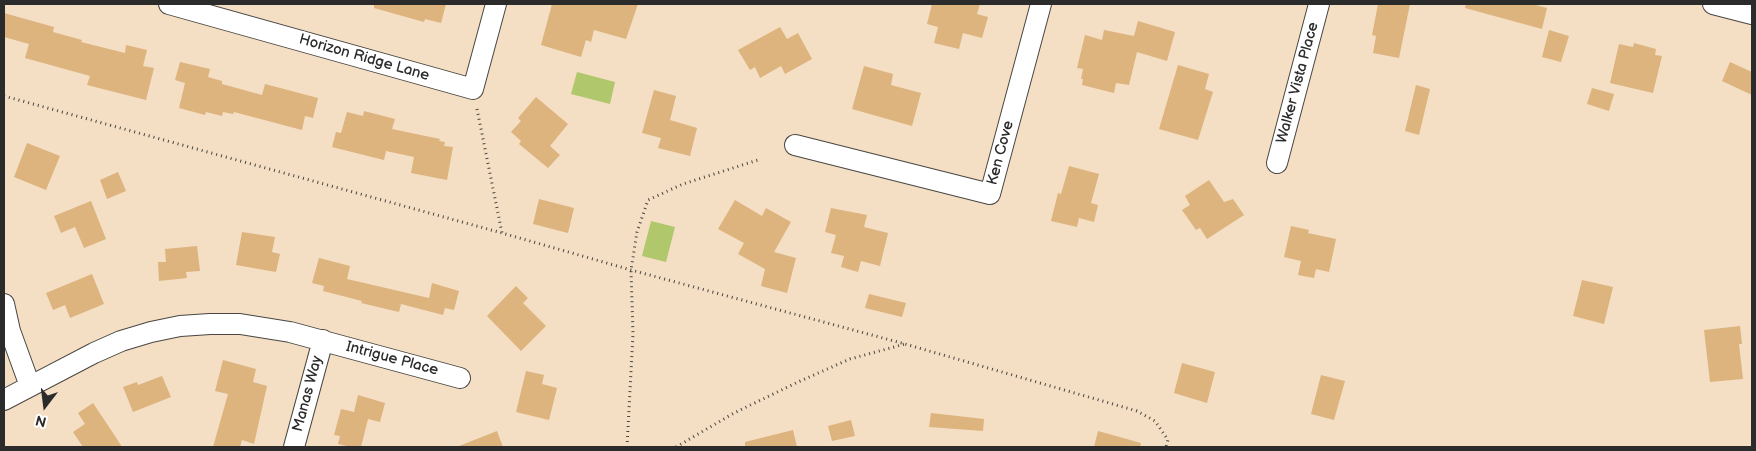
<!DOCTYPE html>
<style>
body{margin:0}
#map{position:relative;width:1756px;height:451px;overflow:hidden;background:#f4dfc4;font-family:"Balsamiq Sans",sans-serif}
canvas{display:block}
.frame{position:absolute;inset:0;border:5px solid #2b2b2b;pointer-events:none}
.north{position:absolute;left:20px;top:381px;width:50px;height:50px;-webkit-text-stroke:4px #fff;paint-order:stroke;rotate:195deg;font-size:14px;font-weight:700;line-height:20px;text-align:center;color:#2b2b2b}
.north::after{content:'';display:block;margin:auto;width:18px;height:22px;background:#2b2b2b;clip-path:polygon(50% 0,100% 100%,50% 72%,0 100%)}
</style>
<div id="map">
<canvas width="1756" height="451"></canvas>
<div class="frame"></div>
<div class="north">N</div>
</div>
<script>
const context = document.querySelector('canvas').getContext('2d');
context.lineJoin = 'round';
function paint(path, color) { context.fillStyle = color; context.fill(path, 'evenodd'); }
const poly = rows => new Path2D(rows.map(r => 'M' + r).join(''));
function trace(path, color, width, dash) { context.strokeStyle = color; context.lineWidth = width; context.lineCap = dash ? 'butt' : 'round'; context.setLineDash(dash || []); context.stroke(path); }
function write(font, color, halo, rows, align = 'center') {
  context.font = font + ' "Balsamiq Sans",sans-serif'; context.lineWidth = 4; context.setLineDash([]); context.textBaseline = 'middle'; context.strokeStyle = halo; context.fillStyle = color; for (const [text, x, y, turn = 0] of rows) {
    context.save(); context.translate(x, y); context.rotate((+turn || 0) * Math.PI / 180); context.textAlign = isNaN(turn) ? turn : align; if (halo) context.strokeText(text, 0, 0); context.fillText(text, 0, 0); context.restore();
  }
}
paint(poly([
 [577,72,615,82,610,104,571,94],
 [651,221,675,227,666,262,642,256]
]), '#b0c76c');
paint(poly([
 [374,4,446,4,441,23,425,19,424,22,374,8],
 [552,4,638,4,626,39,594,30,591,42,586,40,581,57,541,45],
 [932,4,980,4,977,14,988,17,982,38,963,33,959,49,934,43,938,27,927,24],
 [1378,4,1410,4,1399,58,1373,53,1376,36,1372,35],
 [1466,4,1532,4,1547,8,1542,29,1465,8],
 [4,13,54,27,53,32,82,40,81,42,125,53,126,45,147,50,143,66,154,68,146,100,87,85,90,76,25,58,29,44,4,37],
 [1138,21,1175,32,1167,61,1137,52,1129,85,1116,83,1114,93,1082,85,1083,79,1081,79,1083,69,1077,68,1085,35,1102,40,1104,30,1134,36],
 [780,27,787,39,798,33,812,59,785,74,781,66,760,78,755,67,750,70,738,50],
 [1549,30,1569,36,1561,62,1542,57],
 [1634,43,1656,49,1655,55,1662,56,1653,93,1610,83,1619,44,1633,47],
 [180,62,210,69,208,77,222,81,222,84,262,95,265,84,318,98,313,118,305,116,302,130,234,112,233,114,223,112,222,116,206,112,205,115,179,108,185,83,175,80],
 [1730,62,1752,72,1752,95,1722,81],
 [1178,65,1209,74,1205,89,1213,92,1198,140,1159,129],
 [864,66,893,74,891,85,921,93,912,126,852,109],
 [1416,85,1430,89,1419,135,1405,131],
 [1592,88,1614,94,1609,111,1587,104],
 [654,90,676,96,670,120,697,128,690,156,658,148,661,138,642,133],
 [536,97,568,124,550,146,560,155,548,168,519,144,521,141,511,132,521,121,518,118],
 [364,111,395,119,392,129,440,139,439,141,445,142,444,146,453,147,447,180,411,173,414,157,386,151,384,160,332,147,336,132,341,133,347,112,363,116],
 [27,143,60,156,46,190,14,177],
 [1069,166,1099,174,1091,203,1098,205,1094,222,1079,218,1077,227,1051,221,1058,193,1061,194],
 [118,172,126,191,107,199,100,180],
 [1209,180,1224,202,1233,199,1244,215,1207,239,1200,228,1196,230,1182,210,1190,205,1185,196],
 [539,199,574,208,568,233,533,224],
 [735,200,762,216,766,208,791,222,774,252,796,258,787,293,761,286,765,269,738,254,744,243,718,229],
 [91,201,106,239,84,248,75,227,61,233,54,216],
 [831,208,867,215,864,227,888,233,880,266,861,261,858,272,841,267,844,256,831,253,836,235,825,232],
 [1291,226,1309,230,1308,233,1336,239,1329,272,1316,269,1314,278,1298,275,1301,261,1284,257],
 [242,232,275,237,272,252,280,254,276,272,236,265],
 [197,246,200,271,186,272,187,278,159,281,158,262,166,262,165,249],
 [319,258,350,266,347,279,429,298,432,283,459,291,454,310,445,308,443,315,401,304,399,312,361,303,362,301,323,291,324,286,312,283],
 [92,274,104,304,70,318,65,305,53,310,46,293],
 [1582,280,1613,287,1604,324,1573,316],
 [516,286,528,298,523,303,546,326,521,351,487,316],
 [869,294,906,303,902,317,865,308],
 [1740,326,1742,344,1739,344,1743,379,1710,382,1704,330],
 [223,360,256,369,253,382,267,386,254,444,242,440,240,447,213,447,228,394,215,391],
 [1182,363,1215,372,1207,403,1174,393],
 [526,371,544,375,542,384,557,388,549,420,516,412],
 [1321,375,1345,381,1334,420,1311,414],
 [162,376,171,397,133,412,123,387,137,382,138,385],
 [358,395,385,403,380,422,368,419,361,447,351,447,338,444,340,436,334,435,341,409,354,412],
 [93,403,115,436,122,447,83,447,73,432,85,424,78,413],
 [931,413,984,419,983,431,929,427],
 [851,420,855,436,832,441,828,426],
 [793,430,797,447,745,447,745,442],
 [497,431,503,447,459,447,459,446],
 [1098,431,1141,443,1140,447,1094,447]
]), '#ddb37e');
const minor = poly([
 [169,4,473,89,496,4],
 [1713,4,1752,14],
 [795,145,990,194,1041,4],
 [1277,163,1319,4],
 [4,304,10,331,30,386],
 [4,400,94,353,121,341,151,332,180,326,210,324,240,324,290,332,460,378],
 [294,447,323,340]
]);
trace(minor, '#494642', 22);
trace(poly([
 [4,96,502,233,631,270,905,344,1137,411,1155,421,1168,440,1166,447],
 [477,109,502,233],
 [627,447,633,334,631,270,637,232,648,200,683,184,758,160],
 [676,447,734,413,798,382,850,359,905,344]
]), '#494642', 3, [1, 4]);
trace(minor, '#fff', 20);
write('15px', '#2b2b2b', '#fff', [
 ["Horizon Ridge Lane",364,58,16],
 ["Walker Vista Place",1298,83,-75],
 ["Ken Cove",1001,153,-75],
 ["Intrigue Place",392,359,15],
 ["Manas Way",308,394,-75]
]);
</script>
